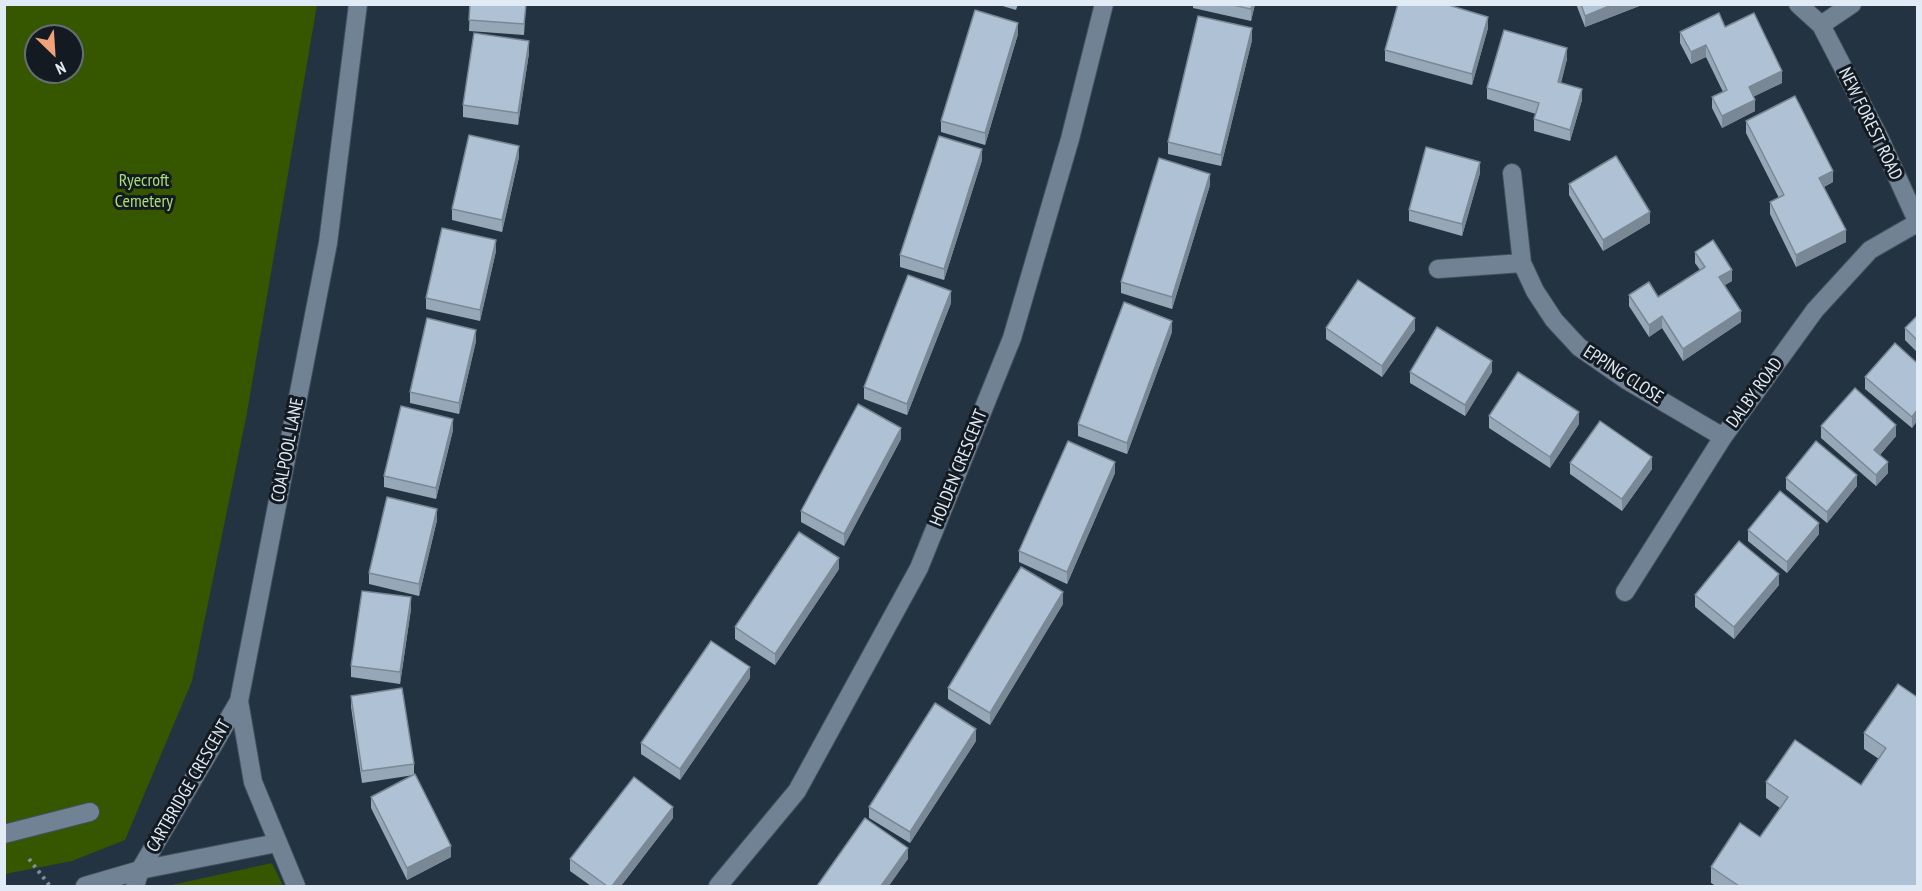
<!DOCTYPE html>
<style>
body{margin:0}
#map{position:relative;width:1922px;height:891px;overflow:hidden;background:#233342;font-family:"PT Sans Narrow",sans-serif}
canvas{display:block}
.frame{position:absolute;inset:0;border:6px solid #e1ebf5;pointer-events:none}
.north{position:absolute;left:24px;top:24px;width:60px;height:60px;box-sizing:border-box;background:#131a21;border:2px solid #656e76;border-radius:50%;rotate:155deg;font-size:16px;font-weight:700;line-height:24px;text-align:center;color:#e1ebf5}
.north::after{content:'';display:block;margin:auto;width:21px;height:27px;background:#f0a27a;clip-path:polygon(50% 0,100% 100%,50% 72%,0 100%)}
</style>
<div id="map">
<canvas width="1922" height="891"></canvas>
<div class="frame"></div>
<div class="north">N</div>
</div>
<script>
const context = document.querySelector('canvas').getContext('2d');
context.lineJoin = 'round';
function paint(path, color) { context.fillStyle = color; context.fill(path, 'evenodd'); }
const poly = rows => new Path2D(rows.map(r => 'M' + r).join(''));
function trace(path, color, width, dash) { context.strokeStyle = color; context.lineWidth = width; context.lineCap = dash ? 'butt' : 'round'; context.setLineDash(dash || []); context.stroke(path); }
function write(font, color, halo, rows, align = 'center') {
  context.font = font + ' "PT Sans Narrow",sans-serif'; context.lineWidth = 6; context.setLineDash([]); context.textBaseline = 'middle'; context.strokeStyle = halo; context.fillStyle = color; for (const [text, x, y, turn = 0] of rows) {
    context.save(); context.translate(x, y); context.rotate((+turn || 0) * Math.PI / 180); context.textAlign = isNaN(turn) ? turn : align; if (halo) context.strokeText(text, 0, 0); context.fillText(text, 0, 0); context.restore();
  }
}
paint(poly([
 [5,5,317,5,246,418,192,681,125,840,72,861,5,874],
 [36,36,72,36,72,72,36,72],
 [272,863,283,886,167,886]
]), '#375600');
const lane = poly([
 [4,834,90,812],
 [135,886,140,870]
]);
const street = poly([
 [1798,4,1821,25,1879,137,1918,223],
 [1821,25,1852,4],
 [1512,173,1522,263,1535,291,1554,320,1579,347,1628,381,1723,437],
 [1438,269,1522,263],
 [1625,592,1723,437,1815,310,1870,250,1917,223],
 [140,870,239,701],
 [85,886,140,870,277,843],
 [718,886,797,791,919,568,1012,338,1070,139,1104,4]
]);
const secondary = poly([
 [296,886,253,782,239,701,328,243,358,4]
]);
trace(lane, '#43515d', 20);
trace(street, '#43515d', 20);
trace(secondary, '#43515d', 20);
trace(poly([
 [29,859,50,886]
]), '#818e9a', 4, [3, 4.5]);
trace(lane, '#708294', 18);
trace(street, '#708294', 18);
trace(secondary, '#708294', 18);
paint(poly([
 [470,4,526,4,524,35,469,31],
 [996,4,1018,4,1016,10],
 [1193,4,1255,4,1251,21,1193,8],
 [1576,4,1642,4,1642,5,1585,27],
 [1725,27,1782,83,1754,96,1755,111,1722,128,1712,108,1712,97,1723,92,1706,57,1691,64,1680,43,1680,32],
 [1488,28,1472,85,1385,61,1385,50],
 [1018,34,985,145,941,132,941,121],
 [1252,40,1221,166,1168,154,1168,142],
 [529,53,518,125,463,117,463,105],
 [1567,59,1561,83,1582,100,1570,141,1534,131,1534,119,1536,114,1487,99,1487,88],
 [1746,121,1833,182,1824,187,1846,242,1796,267,1770,214,1770,202,1779,198,1746,133],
 [519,157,502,232,452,220,452,209],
 [982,160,944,280,900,267,900,255],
 [1480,173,1462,236,1409,221,1409,210],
 [1569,184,1650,223,1603,251,1569,195],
 [1210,185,1172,309,1121,293,1121,282],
 [496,251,480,321,426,309,426,298],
 [1695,252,1732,281,1725,285,1741,322,1683,361,1662,328,1649,337,1629,306,1629,295,1658,297,1700,270,1695,263],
 [951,303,907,415,864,399,864,387],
 [1917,316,1917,352,1905,340,1905,328],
 [1326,328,1415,330,1382,377,1326,339],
 [1172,332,1127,454,1078,436,1078,424],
 [476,341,459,414,410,403,410,392],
 [1917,363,1917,421,1912,428,1865,389,1865,377],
 [1410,372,1492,372,1465,416,1410,383],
 [1489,416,1579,424,1550,468,1489,428],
 [1821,426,1896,436,1880,455,1888,473,1876,486,1821,438],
 [453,430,436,499,384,487,384,476],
 [901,439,844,546,801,522,801,511],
 [1570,463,1652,469,1622,511,1570,474],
 [1115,473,1067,584,1019,562,1019,551],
 [1786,478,1857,486,1827,523,1786,489],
 [437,520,419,596,369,584,369,573],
 [1748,530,1819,534,1787,573,1748,541],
 [839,569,775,665,735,639,735,627],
 [1779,585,1734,639,1695,607,1695,595],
 [1063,604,990,725,948,699,948,688],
 [411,609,400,684,351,677,351,666],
 [750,678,680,780,641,754,641,743],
 [1898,684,1917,886,1716,886,1711,883,1711,867,1760,837,1780,808,1766,798,1766,782,1861,785,1879,759,1864,749,1864,733],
 [351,696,414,764,414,775,362,783,351,707],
 [976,741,910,843,869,818,869,807],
 [371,797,451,857,407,880,371,808],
 [673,818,621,886,591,886,570,871,570,859]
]), '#96a7b7');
paint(poly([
 [1252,4,1255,4,1251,21,1251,9],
 [1614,4,1642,5,1585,27,1585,16],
 [1488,17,1488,28,1472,85,1472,74],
 [1018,23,1018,34,985,145,985,133],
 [1252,28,1252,40,1221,166,1221,155],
 [529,41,529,53,518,125,518,113],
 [1706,45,1706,57,1691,64,1691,52],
 [1567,48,1567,59,1558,93,1558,82],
 [1782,71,1782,83,1749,99,1749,87],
 [1582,89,1582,100,1570,141,1570,130],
 [1755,100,1755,111,1722,128,1722,116],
 [519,146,519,157,502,232,502,220],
 [982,149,982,160,944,280,944,269],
 [1480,162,1480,173,1462,236,1462,224],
 [1833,171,1833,182,1819,189,1819,178],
 [1210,174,1210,185,1172,309,1172,297],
 [1650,212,1650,223,1603,251,1603,240],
 [1846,230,1846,242,1796,267,1796,255],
 [496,240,496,251,480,321,480,310],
 [1732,270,1732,281,1719,288,1719,277],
 [951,291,951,303,907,415,907,404],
 [1741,311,1741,322,1683,361,1683,349],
 [1662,316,1662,328,1649,337,1649,325],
 [1415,318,1415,330,1382,377,1382,366],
 [1172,321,1172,332,1127,454,1127,443],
 [476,330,476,341,459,414,459,403],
 [1492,361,1492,372,1465,416,1465,405],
 [1917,410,1917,421,1912,428,1912,417],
 [1579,412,1579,424,1550,468,1550,457],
 [453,419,453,430,436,499,436,488],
 [1896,425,1896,436,1874,461,1874,450],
 [901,428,901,439,844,546,844,534],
 [1652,457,1652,469,1622,511,1622,499],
 [1115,462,1115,473,1067,584,1067,572],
 [1888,462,1888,473,1876,486,1876,475],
 [1857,475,1857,486,1827,523,1827,512],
 [437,509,437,520,419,596,419,584],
 [1819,523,1819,534,1787,573,1787,562],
 [839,558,839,569,775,665,775,654],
 [1779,574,1779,585,1734,639,1734,627],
 [1063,592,1063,604,990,725,990,713],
 [411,597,411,609,400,684,400,672],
 [750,667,750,678,680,780,680,769],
 [976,729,976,741,910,843,910,832],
 [673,807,673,818,621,886,612,886],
 [451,846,451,857,407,880,407,868],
 [908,848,908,859,889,886,881,886]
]), '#7a8895');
const building = poly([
 [470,4,526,4,524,24,469,20,470,4],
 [1229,4,1252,4,1251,9,1229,4],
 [1398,4,1445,4,1488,17,1472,74,1385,50,1398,4],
 [1581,4,1614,4,1585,16,1581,4],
 [975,10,1018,23,985,133,941,121,975,10],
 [1719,13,1725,27,1754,13,1782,71,1749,87,1755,100,1722,116,1712,97,1727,90,1706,45,1691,52,1680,32,1719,13],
 [1198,16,1252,28,1221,155,1168,142,1198,16],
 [1504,30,1567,48,1558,82,1582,89,1570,130,1534,119,1539,103,1487,88,1504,30],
 [474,33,529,41,518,113,463,105,474,33],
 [1795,96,1833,171,1819,178,1846,230,1796,255,1770,202,1784,195,1746,121,1795,96],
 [469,135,519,146,502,220,452,209,469,135],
 [939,136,982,149,944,269,900,255,939,136],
 [1426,147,1480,162,1462,224,1409,210,1426,147],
 [1616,156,1650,212,1603,240,1569,184,1616,156],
 [1159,158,1210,174,1172,297,1121,282,1159,158],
 [442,228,496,240,480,310,426,298,442,228],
 [1713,240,1732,270,1719,277,1741,311,1683,349,1662,316,1649,325,1629,295,1649,282,1658,297,1705,267,1695,252,1713,240],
 [908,275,951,291,907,404,864,387,908,275],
 [1358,280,1415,318,1382,366,1326,328,1358,280],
 [1124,302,1172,321,1127,443,1078,424,1124,302],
 [1917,316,1917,340,1905,328,1917,316],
 [427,318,476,330,459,403,410,392,427,318],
 [1437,327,1492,361,1465,405,1410,372,1437,327],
 [1895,343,1917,363,1917,410,1912,417,1865,377,1895,343],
 [1518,372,1579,412,1550,457,1489,416,1518,372],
 [1855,388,1896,425,1874,450,1888,462,1876,475,1821,426,1855,388],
 [858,404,901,428,844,534,801,511,858,404],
 [401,406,453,419,436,488,384,476,401,406],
 [1600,421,1652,457,1622,499,1570,463,1600,421],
 [1068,441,1115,462,1067,572,1019,551,1068,441],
 [1816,441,1857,475,1827,512,1786,478,1816,441],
 [1780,491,1819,523,1787,562,1748,530,1780,491],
 [387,497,437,509,419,584,369,573,387,497],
 [799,532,839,558,775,654,735,627,799,532],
 [1739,541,1779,574,1734,627,1695,595,1739,541],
 [1021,567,1063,592,990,713,948,688,1021,567],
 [362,591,411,597,400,672,351,666,362,591],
 [711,641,750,667,680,769,641,743,711,641],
 [1898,684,1917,697,1917,886,1739,886,1711,867,1740,823,1760,837,1788,797,1766,782,1795,740,1861,785,1886,748,1864,733,1898,684],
 [402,688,414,764,362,771,351,696,402,688],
 [935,703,976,729,910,832,869,807,935,703],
 [415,774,451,846,407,868,371,797,415,774],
 [634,777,673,807,612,886,607,886,570,859,634,777],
 [865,818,908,848,881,886,817,886,865,818]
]);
paint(building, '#afc2d5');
trace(building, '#7a8895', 1.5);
write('18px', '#e1ebf5', '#131a21', [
 ["NEW FOREST ROAD",1870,124,64],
 ["EPPING CLOSE",1623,375,33],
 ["DALBY ROAD",1755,393,-54],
 ["COALPOOL LANE",288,450,-79],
 ["HOLDEN CRESCENT",959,468,-68],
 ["CARTBRIDGE CRESCENT",189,786,-60]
]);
write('18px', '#abde70', '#131a21', [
 ["Ryecroft",144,181],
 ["Cemetery",144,202]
]);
</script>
